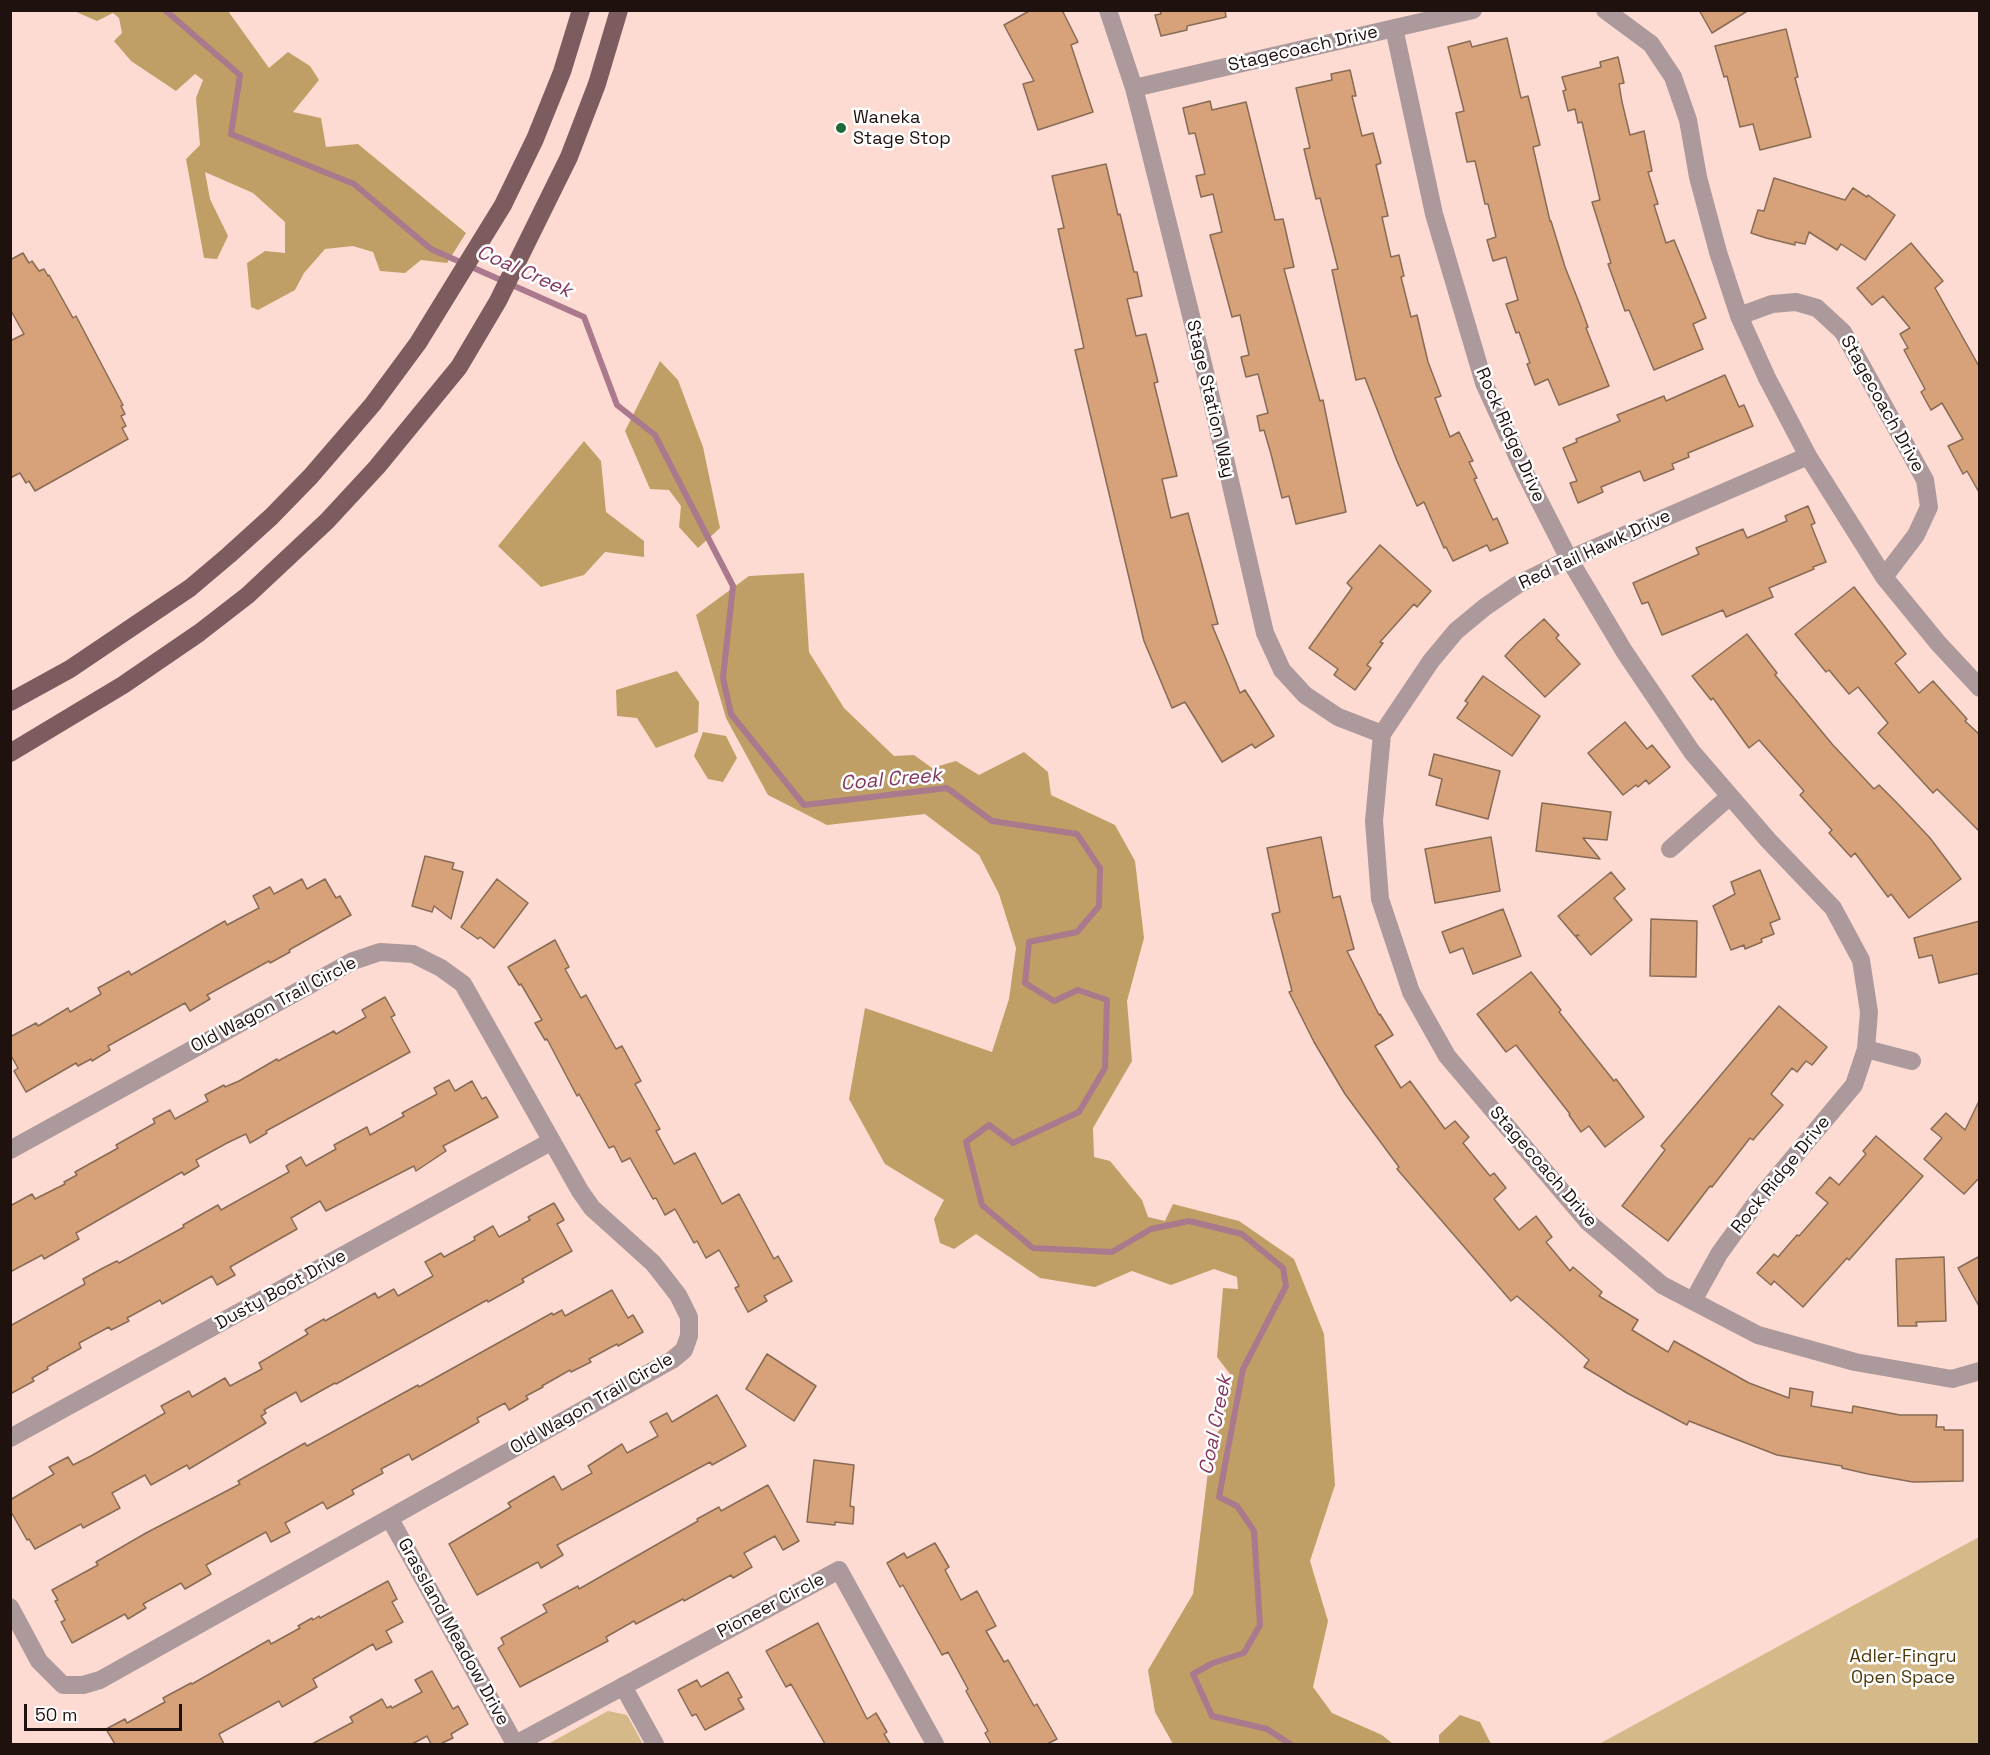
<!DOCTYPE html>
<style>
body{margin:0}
#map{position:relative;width:1990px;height:1755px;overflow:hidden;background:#fddbd2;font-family:"Space Grotesk",sans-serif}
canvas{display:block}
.frame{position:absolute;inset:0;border:12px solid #1f110e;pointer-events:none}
.scale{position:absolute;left:24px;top:1704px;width:158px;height:27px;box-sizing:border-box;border:3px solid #1f110e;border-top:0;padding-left:8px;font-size:18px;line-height:21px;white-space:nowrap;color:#1f110e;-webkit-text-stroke:4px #fff;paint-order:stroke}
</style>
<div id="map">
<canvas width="1990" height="1755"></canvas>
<div class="frame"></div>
<div class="scale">50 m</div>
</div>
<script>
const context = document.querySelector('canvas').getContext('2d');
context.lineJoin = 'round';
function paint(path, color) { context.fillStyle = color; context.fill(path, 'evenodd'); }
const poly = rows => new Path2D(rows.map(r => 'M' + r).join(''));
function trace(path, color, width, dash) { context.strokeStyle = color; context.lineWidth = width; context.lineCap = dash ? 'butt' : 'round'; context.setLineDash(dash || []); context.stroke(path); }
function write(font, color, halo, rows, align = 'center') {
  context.font = font + ' "Space Grotesk",sans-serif'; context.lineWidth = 5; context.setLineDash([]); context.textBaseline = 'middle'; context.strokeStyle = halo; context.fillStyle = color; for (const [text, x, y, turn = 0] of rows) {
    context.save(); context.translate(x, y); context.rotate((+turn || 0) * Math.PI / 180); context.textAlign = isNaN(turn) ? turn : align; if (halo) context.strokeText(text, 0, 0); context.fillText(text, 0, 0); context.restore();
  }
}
paint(poly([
 [1979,1537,1979,1744,1599,1744],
 [608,1711,627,1715,643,1744,548,1744]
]), '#d5b989');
paint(poly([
 [74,11,228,11,269,68,288,52,310,66,319,80,293,112,321,118,326,147,358,144,466,233,447,263,421,260,405,273,380,271,373,252,353,246,325,249,304,273,295,290,258,310,251,307,247,263,265,251,285,253,285,222,253,193,205,172,210,199,228,236,217,259,204,258,186,159,200,145,196,98,203,80,195,74,176,91,131,61,114,41,122,33,119,18,113,13,97,21],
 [660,361,678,380,703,447,720,528,698,548,679,527,681,506,669,490,650,489,625,431],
 [584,441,601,461,606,512,644,541,644,557,605,552,584,575,541,587,498,546],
 [804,573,809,652,844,708,894,756,914,755,932,768,956,761,979,775,1024,752,1048,772,1051,795,1115,825,1135,861,1144,938,1127,1001,1132,1061,1093,1128,1094,1157,1110,1161,1142,1200,1148,1217,1165,1221,1173,1204,1239,1221,1294,1259,1324,1334,1335,1485,1310,1561,1328,1621,1313,1687,1332,1713,1382,1735,1393,1744,1173,1744,1155,1712,1148,1670,1193,1594,1212,1439,1221,1428,1230,1374,1217,1357,1223,1288,1238,1289,1237,1277,1214,1269,1171,1285,1132,1271,1095,1287,1040,1278,976,1234,954,1249,940,1243,934,1219,944,1200,885,1164,849,1099,865,1008,992,1052,1009,999,1016,948,999,894,979,855,925,814,827,825,768,795,726,718,696,615,749,576],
 [677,671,699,702,698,732,656,748,637,718,617,716,616,690],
 [703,732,726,736,737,758,723,782,708,779,694,756],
 [1460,1715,1480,1722,1491,1744,1439,1744,1439,1735]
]), '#bf9f65');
trace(poly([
 [165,10,240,75,231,134,354,184,431,249,584,317,617,405,655,435,733,586,723,678,731,714,804,805,947,788,992,821,1077,834,1100,868,1099,906,1077,932,1029,942,1025,983,1054,1001,1078,990,1107,1000,1105,1068,1079,1112,1013,1143,989,1125,966,1142,982,1205,1033,1248,1112,1252,1151,1229,1189,1221,1242,1234,1283,1268,1286,1286,1243,1369,1219,1497,1237,1506,1254,1531,1260,1625,1244,1653,1213,1663,1193,1674,1212,1716,1267,1729,1290,1744]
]), '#aa798d', 6);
const building = poly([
 [1031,10,1062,10,1078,42,1071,45,1093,112,1038,130,1023,84,1034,81,1004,25,1031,10],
 [1160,10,1225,10,1226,17,1187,26,1187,30,1161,36,1155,15,1161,14,1160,10],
 [1699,10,1749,10,1712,33,1699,10],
 [1786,29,1798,77,1795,78,1811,137,1760,150,1753,124,1740,127,1727,76,1724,77,1715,46,1786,29],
 [1507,38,1521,98,1528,96,1540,145,1533,147,1550,221,1551,221,1565,267,1580,305,1588,327,1586,328,1609,386,1559,405,1548,379,1535,385,1527,364,1530,363,1519,332,1516,333,1506,304,1518,300,1506,257,1493,261,1487,240,1496,237,1488,204,1485,204,1475,161,1467,162,1456,113,1464,111,1448,47,1470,41,1472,47,1507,38],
 [1618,57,1624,83,1619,84,1622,102,1630,135,1644,131,1652,171,1648,172,1658,204,1654,205,1666,243,1674,240,1706,318,1693,324,1703,349,1654,370,1629,310,1625,311,1608,264,1611,263,1592,202,1600,200,1582,122,1578,123,1575,109,1568,111,1563,91,1566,90,1562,77,1601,67,1600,62,1618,57],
 [1350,70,1356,96,1352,96,1362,136,1373,133,1381,163,1376,165,1388,216,1382,217,1391,257,1399,255,1404,276,1401,277,1411,317,1417,315,1428,362,1441,396,1435,398,1450,437,1459,432,1473,461,1469,462,1477,478,1474,479,1493,520,1497,518,1508,543,1490,551,1487,545,1453,561,1446,547,1444,548,1424,502,1417,506,1397,461,1365,378,1356,380,1332,270,1338,269,1320,198,1316,199,1304,149,1310,148,1296,88,1332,80,1331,74,1350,70],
 [1210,101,1212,110,1246,102,1275,220,1283,219,1294,267,1284,269,1320,401,1323,400,1346,512,1296,524,1289,496,1282,498,1271,454,1264,430,1260,431,1257,416,1268,413,1258,374,1246,377,1241,357,1249,355,1240,315,1232,317,1210,235,1222,232,1213,194,1201,197,1196,176,1205,174,1195,133,1189,134,1183,108,1210,101],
 [1106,164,1118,215,1120,214,1134,272,1137,272,1142,296,1127,299,1136,336,1146,334,1158,382,1154,383,1177,476,1162,479,1171,518,1188,513,1218,624,1212,625,1240,693,1245,690,1274,736,1255,748,1252,744,1222,762,1185,702,1172,708,1144,641,1075,350,1084,348,1058,229,1064,228,1052,176,1106,164],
 [1774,178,1845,200,1853,188,1867,197,1868,195,1895,215,1865,260,1841,244,1837,250,1809,232,1805,244,1795,242,1795,245,1766,238,1751,233,1758,210,1764,211,1774,178],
 [1911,243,1943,281,1935,288,1980,368,1980,494,1967,471,1963,474,1948,446,1963,439,1942,403,1931,410,1921,392,1925,389,1904,350,1908,348,1900,334,1910,328,1883,296,1872,305,1857,288,1911,243],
 [23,253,29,263,32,261,39,271,44,269,48,276,49,275,73,318,76,316,123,405,121,406,125,414,121,416,126,426,122,428,128,439,35,491,29,481,26,483,20,473,10,478,10,341,24,334,10,309,10,260,23,253],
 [1725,375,1739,407,1744,405,1753,426,1688,453,1689,457,1672,464,1674,469,1644,481,1640,471,1601,487,1603,492,1578,503,1570,483,1577,481,1563,448,1577,442,1576,439,1620,421,1617,415,1664,396,1666,401,1725,375],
 [1808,506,1815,523,1811,525,1826,562,1813,567,1814,569,1769,588,1773,597,1726,617,1723,610,1662,635,1648,602,1642,604,1633,583,1699,554,1696,548,1743,529,1747,538,1787,521,1785,516,1808,506],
 [1380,545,1431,591,1417,607,1414,604,1380,642,1383,643,1367,665,1371,668,1355,690,1334,675,1338,669,1309,648,1352,588,1347,583,1380,545],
 [1854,587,1906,654,1895,663,1919,693,1933,681,1967,719,1965,721,1980,735,1980,832,1937,789,1933,793,1878,733,1888,723,1858,687,1849,694,1829,670,1826,672,1795,634,1854,587],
 [1544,619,1559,635,1556,638,1580,664,1545,697,1505,656,1517,643,1544,619],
 [1747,634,1777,673,1775,675,1832,744,1874,789,1879,785,1898,804,1930,838,1961,879,1909,918,1891,894,1888,897,1855,853,1851,857,1829,833,1832,830,1800,795,1804,791,1759,740,1749,748,1713,698,1711,700,1692,676,1747,634],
 [1483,676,1540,716,1512,756,1457,718,1468,703,1465,701,1483,676],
 [1625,722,1647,749,1652,745,1670,767,1649,784,1646,780,1638,787,1636,785,1623,795,1588,753,1625,722],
 [1434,754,1500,771,1488,819,1436,805,1442,779,1429,775,1434,754],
 [1542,803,1611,812,1607,840,1583,838,1600,859,1536,851,1542,803],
 [1321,837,1333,898,1340,896,1354,949,1347,951,1379,1015,1380,1014,1393,1035,1375,1046,1401,1088,1410,1081,1445,1129,1455,1121,1469,1137,1463,1143,1490,1176,1494,1173,1506,1188,1494,1199,1519,1230,1536,1216,1552,1237,1546,1242,1570,1271,1573,1267,1602,1292,1599,1296,1638,1320,1632,1330,1668,1352,1674,1341,1749,1383,1789,1398,1790,1388,1813,1392,1811,1406,1852,1413,1853,1406,1900,1415,1937,1415,1936,1427,1944,1427,1944,1430,1963,1430,1963,1481,1913,1482,1868,1474,1842,1468,1842,1466,1777,1455,1689,1421,1687,1425,1627,1393,1584,1367,1589,1360,1517,1296,1511,1301,1397,1169,1399,1167,1345,1094,1314,1042,1289,992,1292,991,1272,914,1280,912,1267,848,1321,837],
 [1491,837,1500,891,1435,903,1425,849,1491,837],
 [425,856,454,863,452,869,463,872,451,919,434,906,432,912,412,906,425,856],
 [1760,870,1780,919,1770,923,1774,934,1761,939,1762,942,1745,949,1744,945,1731,950,1713,906,1735,894,1731,882,1760,870],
 [1611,872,1625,889,1614,898,1632,920,1591,955,1576,937,1579,935,1575,936,1558,916,1611,872],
 [302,879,307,889,325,879,336,898,340,896,351,915,289,950,290,952,270,963,269,961,207,995,210,999,190,1011,185,1003,108,1046,110,1050,92,1061,91,1059,78,1066,76,1063,26,1092,14,1071,18,1068,10,1054,10,1037,36,1023,38,1026,68,1008,70,1012,101,994,98,988,129,971,131,975,225,921,227,925,259,908,253,896,270,887,274,894,302,879],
 [497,879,528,903,494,948,480,937,478,939,461,927,497,879],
 [1503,909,1521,956,1473,974,1463,948,1450,953,1442,932,1503,909],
 [1651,919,1697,921,1696,977,1650,976,1651,919],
 [1980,921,1980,973,1939,983,1932,955,1919,958,1914,938,1980,921],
 [555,940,569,967,565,969,581,998,586,995,616,1049,622,1046,641,1081,635,1084,660,1129,656,1131,674,1164,695,1153,722,1204,739,1194,774,1259,778,1256,792,1281,764,1296,767,1301,748,1312,735,1288,739,1286,719,1250,706,1258,697,1241,694,1243,675,1209,665,1215,656,1198,653,1199,630,1158,622,1162,614,1146,609,1148,579,1094,577,1096,547,1039,545,1040,535,1023,542,1020,521,984,519,985,508,967,555,940],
 [1531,972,1561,1010,1559,1012,1614,1081,1616,1079,1644,1117,1605,1147,1589,1126,1581,1132,1569,1115,1570,1114,1516,1045,1506,1052,1477,1014,1531,972],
 [385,997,395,1015,391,1017,410,1052,266,1131,267,1133,250,1143,246,1134,227,1143,196,1160,199,1166,184,1175,182,1172,76,1233,79,1239,44,1259,42,1255,10,1272,10,1206,32,1194,35,1199,65,1184,64,1182,77,1175,75,1172,118,1148,116,1145,155,1123,153,1119,170,1110,175,1119,208,1101,205,1095,224,1085,225,1087,239,1081,277,1059,278,1061,334,1031,336,1034,366,1017,362,1010,385,997],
 [1779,1006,1827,1047,1812,1065,1806,1061,1797,1072,1792,1068,1771,1094,1783,1105,1753,1140,1750,1138,1712,1187,1710,1186,1668,1241,1622,1206,1665,1150,1661,1146,1779,1006],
 [449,1080,455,1091,472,1081,482,1099,486,1097,498,1117,443,1146,446,1151,416,1171,414,1166,326,1211,320,1201,291,1218,297,1229,230,1267,235,1275,217,1285,212,1276,162,1304,160,1300,127,1318,129,1321,111,1330,109,1327,79,1343,81,1348,47,1367,48,1369,32,1378,34,1381,10,1394,10,1326,85,1284,83,1279,103,1268,117,1261,119,1263,184,1227,183,1225,218,1205,221,1210,289,1172,286,1166,301,1157,306,1166,336,1149,334,1145,367,1127,370,1135,404,1116,402,1113,437,1094,434,1088,449,1080],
 [1980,1099,1980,1177,1964,1194,1924,1159,1942,1138,1931,1129,1946,1113,1965,1130,1980,1099],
 [1876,1136,1923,1176,1849,1260,1847,1258,1803,1307,1774,1281,1771,1285,1757,1273,1774,1254,1778,1257,1797,1235,1799,1236,1828,1203,1816,1193,1830,1177,1839,1185,1866,1154,1863,1151,1876,1136],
 [554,1203,564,1220,557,1224,572,1251,522,1279,524,1282,488,1302,487,1300,336,1384,335,1383,301,1402,296,1392,264,1410,266,1413,261,1416,266,1423,189,1469,187,1465,151,1485,145,1475,112,1493,120,1508,83,1528,81,1524,35,1549,29,1539,27,1540,10,1510,10,1500,54,1474,49,1467,68,1457,73,1465,91,1456,165,1413,161,1406,189,1391,192,1397,225,1378,230,1386,262,1369,259,1363,308,1334,305,1330,324,1319,325,1321,375,1293,378,1298,394,1289,398,1296,433,1276,425,1262,441,1253,444,1257,475,1240,474,1237,493,1226,499,1237,530,1220,528,1217,554,1203],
 [1980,1256,1980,1308,1958,1268,1980,1256],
 [1944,1257,1946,1321,1916,1322,1917,1326,1898,1326,1896,1259,1944,1257],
 [612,1290,628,1318,633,1315,643,1332,618,1346,617,1344,589,1359,591,1362,571,1372,570,1370,542,1386,543,1387,526,1396,528,1399,509,1410,505,1403,477,1418,479,1422,412,1460,409,1454,381,1469,383,1473,352,1490,354,1494,327,1509,323,1502,285,1523,290,1532,271,1542,266,1532,206,1565,211,1574,185,1589,181,1583,143,1604,146,1608,128,1619,125,1614,72,1643,61,1622,65,1620,55,1601,58,1600,52,1590,98,1565,96,1562,146,1533,240,1484,238,1481,305,1443,307,1446,418,1385,419,1387,552,1313,553,1315,562,1310,565,1316,612,1290],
 [767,1354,816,1386,794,1421,746,1389,767,1354],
 [717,1395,746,1446,712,1465,710,1462,557,1545,563,1555,541,1568,538,1562,477,1595,449,1544,511,1507,508,1503,554,1476,562,1490,592,1473,588,1466,622,1444,627,1453,658,1436,650,1422,667,1413,672,1422,717,1395],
 [814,1460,854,1465,850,1506,854,1507,853,1524,835,1522,835,1525,807,1522,814,1460],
 [768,1485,799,1541,783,1550,775,1536,744,1553,752,1567,733,1578,731,1575,684,1601,683,1599,636,1624,634,1621,606,1637,608,1641,520,1687,498,1648,504,1644,501,1638,547,1612,543,1605,578,1586,579,1589,698,1521,697,1519,719,1507,721,1511,768,1485],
 [935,1543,949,1567,945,1570,961,1600,977,1591,996,1626,986,1631,1004,1662,1008,1660,1034,1706,1037,1704,1057,1739,1047,1744,991,1744,985,1733,988,1731,966,1691,968,1689,948,1652,942,1655,903,1585,900,1587,887,1563,904,1553,907,1558,935,1543],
 [388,1581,397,1599,392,1602,403,1622,386,1631,392,1642,376,1650,373,1644,313,1679,317,1687,282,1707,279,1701,219,1734,224,1744,115,1744,106,1729,125,1719,127,1723,165,1702,163,1698,191,1683,192,1684,269,1640,271,1644,300,1628,298,1626,312,1618,313,1620,319,1616,320,1618,388,1581],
 [818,1623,867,1719,876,1713,887,1732,884,1734,890,1744,825,1744,791,1684,786,1687,766,1651,818,1623],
 [432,1671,453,1709,458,1706,468,1724,451,1734,453,1738,440,1744,431,1744,427,1736,412,1744,312,1744,353,1722,350,1717,382,1699,387,1708,391,1706,392,1708,422,1692,415,1680,432,1671],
 [728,1672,742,1697,738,1699,744,1709,705,1730,696,1714,692,1716,678,1690,697,1680,701,1687,728,1672]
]);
paint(building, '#d7a279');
trace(building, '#886b55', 1.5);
trace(poly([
 [1108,10,1134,88,1142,119,1205,372,1265,633,1282,670,1305,695,1338,717,1382,734],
 [1605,10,1651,44,1673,77,1688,120,1698,177,1718,252,1739,316,1767,378,1808,456,1884,577,1938,643,1980,688],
 [1394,28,1434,214,1484,383,1525,473,1569,559,1624,651,1692,752,1768,840,1833,908,1861,960,1869,1012,1866,1049,1854,1085,1758,1200,1719,1254,1693,1301],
 [1134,88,1473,10],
 [1739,316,1772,304,1796,302,1817,308,1843,332,1925,480,1929,507,1916,535,1884,577],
 [1808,456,1569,559,1517,585,1485,607,1456,631,1431,661,1382,734,1374,821,1380,899,1411,992,1447,1056,1588,1222,1662,1285,1758,1335,1855,1362,1952,1379,1980,1371],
 [1670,849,1730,796],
 [1866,1049,1912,1061],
 [10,1150,353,961,380,952,413,954,441,968,463,984,580,1191,592,1208,653,1263,678,1295,689,1317,689,1336,684,1350,672,1360,100,1680,83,1685,63,1685,39,1661,10,1607],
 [10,1438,552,1141],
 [390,1519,515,1744],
 [623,1686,655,1744],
 [516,1744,839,1570,935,1744]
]), '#ac999b', 18);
trace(poly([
 [10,702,70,669,190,588,229,555,271,517,311,476,373,404,418,343,503,205,535,139,562,72,581,10],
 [10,753,123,685,199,633,248,595,327,521,377,467,459,367,498,301,569,157,597,84,619,10]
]), '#7c5c5f', 18);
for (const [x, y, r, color] of [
 [841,128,6,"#206a38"]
]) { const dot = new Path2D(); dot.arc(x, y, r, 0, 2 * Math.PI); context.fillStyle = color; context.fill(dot); trace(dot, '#fff', 2); }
write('18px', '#1f110e', '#fff', [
 ["Stagecoach Drive",1303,49,-13],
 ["Stage Station Way",1210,399,77],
 ["Stagecoach Drive",1882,404,61],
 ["Rock Ridge Drive",1510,435,66],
 ["Red Tail Hawk Drive",1595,550,-25],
 ["Old Wagon Trail Circle",274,1005,-28],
 ["Stagecoach Drive",1543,1167,49],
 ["Rock Ridge Drive",1781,1175,-51],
 ["Dusty Boot Drive",281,1290,-29],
 ["Old Wagon Trail Circle",592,1404,-30],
 ["Pioneer Circle",771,1606,-28],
 ["Grassland Meadow Drive",453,1632,61]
]);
write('18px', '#1f110e', '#fff', [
 ["Waneka",853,118],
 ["Stage Stop",853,139]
], 'left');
write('18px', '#4f3808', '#fff', [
 ["Adler-Fingru",1903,1657],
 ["Open Space",1903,1678]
]);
write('italic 20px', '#83375f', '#fff', [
 ["Coal Creek",524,272,24],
 ["Coal Creek",891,780,-5],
 ["Coal Creek",1216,1425,-79]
]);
</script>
